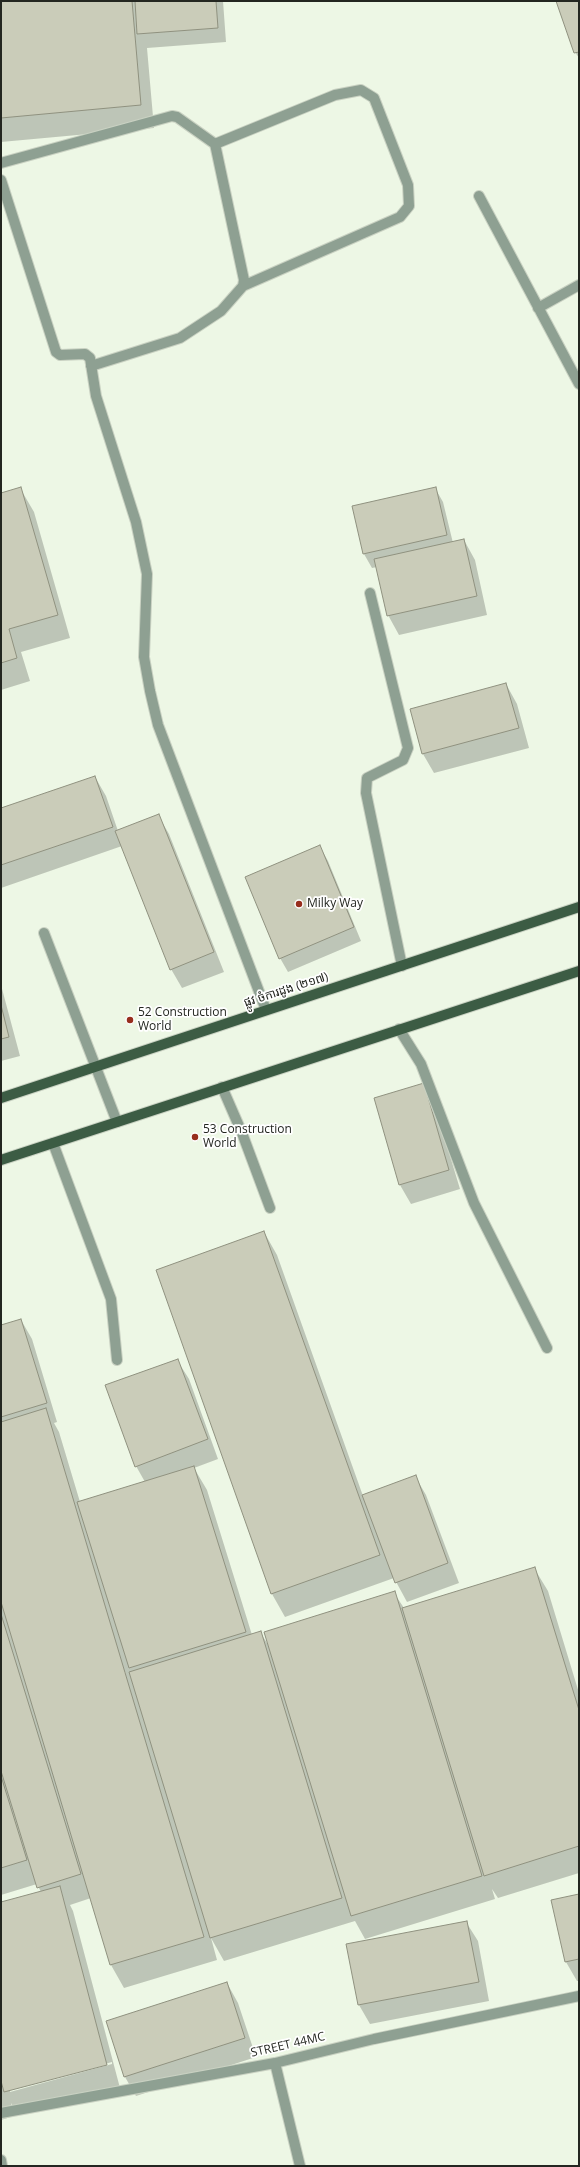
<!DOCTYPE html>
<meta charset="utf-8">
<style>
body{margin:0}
#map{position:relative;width:580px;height:2167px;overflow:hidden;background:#edf7e5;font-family:"Open Sans",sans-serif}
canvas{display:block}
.frame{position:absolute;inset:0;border:2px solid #232620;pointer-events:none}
</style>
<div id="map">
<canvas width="580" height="2167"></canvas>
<div class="frame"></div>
</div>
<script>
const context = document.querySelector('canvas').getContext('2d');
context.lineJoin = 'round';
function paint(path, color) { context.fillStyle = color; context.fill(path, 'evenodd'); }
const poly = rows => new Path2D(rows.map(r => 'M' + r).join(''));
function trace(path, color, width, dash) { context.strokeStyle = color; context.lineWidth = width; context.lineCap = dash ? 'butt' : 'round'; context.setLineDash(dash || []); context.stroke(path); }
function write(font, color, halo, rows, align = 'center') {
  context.font = font + ' "Open Sans","Noto Sans Khmer",sans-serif'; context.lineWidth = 3.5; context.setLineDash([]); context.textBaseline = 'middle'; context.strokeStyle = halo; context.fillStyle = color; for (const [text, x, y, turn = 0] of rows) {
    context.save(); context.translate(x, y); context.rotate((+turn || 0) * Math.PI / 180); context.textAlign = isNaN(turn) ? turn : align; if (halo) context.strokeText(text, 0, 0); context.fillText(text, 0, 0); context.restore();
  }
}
paint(poly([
 [1,1,223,1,226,42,147,48,154,128,1,142],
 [557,1,579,1,579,58,575,52],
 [20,488,34,512,70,638,21,652,30,681,1,690,1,494],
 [435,488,443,502,453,543,464,540,475,560,487,615,399,635,388,615,377,567,372,568,364,554,353,507],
 [506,684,517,704,529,748,434,773,423,754,411,710],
 [95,777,106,796,118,831,158,815,169,834,224,972,182,988,171,969,122,846,1,888,1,809],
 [320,847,328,861,361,941,288,972,280,958],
 [1,985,20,1056,1,1061],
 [423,1084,434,1103,460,1189,411,1204,400,1185],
 [264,1232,277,1255,363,1496,415,1476,426,1495,459,1583,407,1602,394,1578,285,1617,272,1594,157,1270],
 [21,1320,32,1339,57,1422,54,1423,59,1432,80,1502,145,1482,136,1466,177,1360,189,1379,218,1459,194,1468,207,1490,252,1635,260,1632,269,1646,394,1593,404,1608,534,1568,548,1591,579,1693,579,1873,498,1898,492,1889,495,1899,365,1939,355,1921,224,1961,211,1938,217,1960,124,1988,111,1965,91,1898,70,1905,73,1911,120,2088,18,2115,11,2103,14,2116,1,2120,1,1903,41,1892,37,1884,1,1895,1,1326],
 [112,2062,112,2064,10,2092,10,2090],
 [579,1895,579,1981,577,1981,566,1962],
 [466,1922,478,1941,489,2001,370,2024,359,2005],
 [227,1983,238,2003,256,2057,136,2096,125,2077]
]), '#0003');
const building = poly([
 [1,1,132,1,141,105,1,118,1,1],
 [135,1,216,1,218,28,137,34,135,1],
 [556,1,579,1,579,52,574,53,556,1],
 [21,487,58,615,9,629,17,658,1,663,1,493,21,487],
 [436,487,447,535,363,554,352,506,436,487],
 [464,539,477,596,387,616,374,559,464,539],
 [506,683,519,728,422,754,410,709,506,683],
 [95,776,113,827,1,865,1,808,95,776],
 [159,814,214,952,170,970,115,831,159,814],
 [320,845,354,927,279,959,245,877,320,845],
 [1,1005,9,1037,1,1039,1,1005],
 [424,1083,449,1170,399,1185,374,1098,424,1083],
 [264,1231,380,1555,271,1594,156,1270,264,1231],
 [21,1319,47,1403,1,1417,1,1325,21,1319],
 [178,1359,208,1439,135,1467,105,1385,178,1359],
 [46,1408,204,1937,110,1965,1,1602,1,1422,46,1408],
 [194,1466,246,1632,129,1668,77,1502,194,1466],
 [416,1475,448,1563,395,1583,362,1495,416,1475],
 [535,1567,579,1710,579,1846,484,1876,402,1608,535,1567],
 [395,1591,482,1876,351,1916,264,1632,395,1591],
 [1,1614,81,1874,37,1888,1,1771,1,1614],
 [261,1631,342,1898,210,1938,129,1672,261,1631],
 [1,1776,27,1860,1,1868,1,1776],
 [60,1886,107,2065,4,2092,1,2081,1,1902,60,1886],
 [579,1894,579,1959,565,1962,551,1900,579,1894],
 [467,1921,479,1982,358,2005,346,1944,467,1921],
 [227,1982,245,2038,124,2077,106,2021,227,1982]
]);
paint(building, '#caccb9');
trace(building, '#8f917f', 1);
const minor = poly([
 [215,144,335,95,361,90,374,98,408,185,409,206,400,217,243,286],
 [1,163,172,116,177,117,215,144,244,280,243,286,221,311,180,338,91,366],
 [1,180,56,352,60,355,85,354,90,358,96,396,136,522,147,574,144,657,150,691,158,725,266,1010],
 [479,196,579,384],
 [538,308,579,285],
 [370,593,408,748,403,760,367,778,366,793,402,966],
 [44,933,117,1122],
 [399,1029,421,1064,474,1203,547,1348],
 [222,1087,242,1133,270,1208],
 [53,1143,111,1299,117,1360],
 [275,2063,300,2166],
 [1,2113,275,2063,374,2039,579,1996],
 [1,2160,2,2166]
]);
const major = poly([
 [1,1098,579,907],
 [1,1160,579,971]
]);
trace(minor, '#c9d1c2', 12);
trace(major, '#c9d1c2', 12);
trace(minor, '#8ea092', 10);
trace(major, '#3c5c44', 10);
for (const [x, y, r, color] of [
 [299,904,4,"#972d1d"],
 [130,1020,4,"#972d1d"],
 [195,1137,4,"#972d1d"]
]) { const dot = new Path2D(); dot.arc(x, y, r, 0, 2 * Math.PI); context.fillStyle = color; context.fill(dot); trace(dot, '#fff', 1.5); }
write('12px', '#232620', '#fff', [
 ["Milky Way",307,904],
 ["52 Construction",138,1013],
 ["World",138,1027],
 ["53 Construction",203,1130],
 ["World",203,1144]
], 'left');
write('12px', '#232620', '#fff', [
 ["ផ្លូវ ចំការដូង (២១៧)",286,990,-18],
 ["STREET 44MC",288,2045,-13]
]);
</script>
